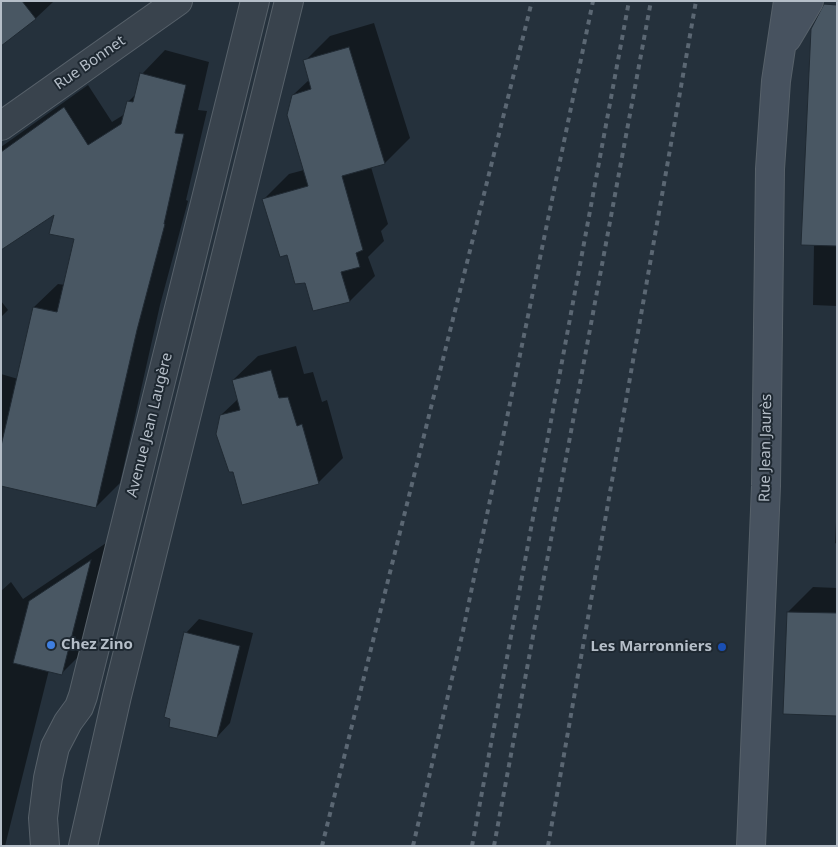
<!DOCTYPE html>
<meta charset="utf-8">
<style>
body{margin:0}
#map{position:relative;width:838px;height:847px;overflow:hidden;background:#25313c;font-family:"Noto Sans",sans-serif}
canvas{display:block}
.frame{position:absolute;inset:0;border:2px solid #b5bec8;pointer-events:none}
</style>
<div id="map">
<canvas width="838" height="847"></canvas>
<div class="frame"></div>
</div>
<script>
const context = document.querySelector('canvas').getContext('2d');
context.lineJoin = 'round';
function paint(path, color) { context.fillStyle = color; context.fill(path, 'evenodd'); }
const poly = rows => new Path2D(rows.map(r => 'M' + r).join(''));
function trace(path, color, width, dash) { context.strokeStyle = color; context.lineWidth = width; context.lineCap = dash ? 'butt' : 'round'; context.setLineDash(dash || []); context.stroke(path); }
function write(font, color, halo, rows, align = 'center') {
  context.font = font + ' "Noto Sans",sans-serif'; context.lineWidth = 4; context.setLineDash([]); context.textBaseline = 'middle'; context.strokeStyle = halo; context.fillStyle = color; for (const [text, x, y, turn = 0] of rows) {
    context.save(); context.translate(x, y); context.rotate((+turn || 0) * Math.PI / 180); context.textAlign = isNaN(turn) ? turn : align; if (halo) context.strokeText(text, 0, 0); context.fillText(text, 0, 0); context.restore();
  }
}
paint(poly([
 [1,1,52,1,53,2,36,18,1,44],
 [374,23,410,138,385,163,371,167,388,224,381,231,384,241,368,257,375,276,350,301,314,309,306,281,288,254,264,199,289,174,304,170,293,95,310,79,305,61,330,36],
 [837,24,837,306,813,305,814,245],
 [165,50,209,62,198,110,207,111,186,200,188,201,160,305,120,483,96,507,1,485,1,374,18,379,34,307,58,284,65,285,76,238,56,212,1,249,1,147,88,85,112,122,125,114,128,102,137,93,142,74],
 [1,301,8,310,1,317],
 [296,346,304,374,313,372,322,402,327,400,343,458,318,483,221,415,238,399,233,380,258,356],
 [837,501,837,544,835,543],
 [112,539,84,651,62,673,49,670,5,846,1,846,1,591,11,582,23,599],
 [813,587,837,588,837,715,788,612],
 [199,619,253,633,230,723,217,737,186,633]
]), '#0007');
const building = poly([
 [1,1,22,1,36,19,1,46,1,1],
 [824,4,837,5,837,246,801,245,811,29,824,4],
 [349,47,385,164,342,176,363,250,356,253,360,267,341,272,350,302,313,311,305,283,295,284,287,255,280,257,262,199,308,186,287,115,292,95,311,89,303,60,349,47],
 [140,73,186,85,175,133,184,134,164,224,165,224,137,330,96,508,1,486,1,446,33,307,57,312,74,239,49,234,54,215,1,250,1,152,64,107,88,145,121,124,127,101,133,102,140,73],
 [271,370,279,398,288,397,297,426,302,424,319,484,242,505,233,472,229,472,216,434,220,415,240,410,232,380,271,370],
 [91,560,62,675,13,663,29,601,91,560],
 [787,612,837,613,837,716,783,714,787,612],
 [184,632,240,646,217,738,169,727,170,719,164,717,184,632]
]);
paint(building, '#495763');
trace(building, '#202a33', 1);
const street = poly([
 [1,126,178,1],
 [45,846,43,818,48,778,55,747,68,722,79,707,83,696,255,1],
 [83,846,117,696,289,1]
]);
const secondary = poly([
 [787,38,809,1],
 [751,846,766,486,770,169,776,81,788,1]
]);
trace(street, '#57616a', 30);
trace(secondary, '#57616a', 30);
trace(street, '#39434d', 28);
trace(secondary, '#47525f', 28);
trace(poly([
 [322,846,532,1],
 [413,846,463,631,593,1],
 [472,846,629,1],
 [494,846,651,1],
 [548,846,696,1]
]), '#5b6773', 4, [5, 5]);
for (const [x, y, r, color] of [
 [51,645,5,"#3f7fe0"],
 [722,647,5,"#1a4fb4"]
]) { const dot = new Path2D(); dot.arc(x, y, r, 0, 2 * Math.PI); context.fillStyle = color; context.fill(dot); trace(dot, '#1e2831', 2); }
write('15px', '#b5bec8', '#1e2831', [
 ["Rue Bonnet",90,63,-35],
 ["Avenue Jean Laugère",150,425,-76],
 ["Rue Jean Jaurès",766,448,-89]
]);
write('bold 15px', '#b5bec8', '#1e2831', [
 ["Chez Zino",61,645],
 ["Les Marronniers",712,647,"right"]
], 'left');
</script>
